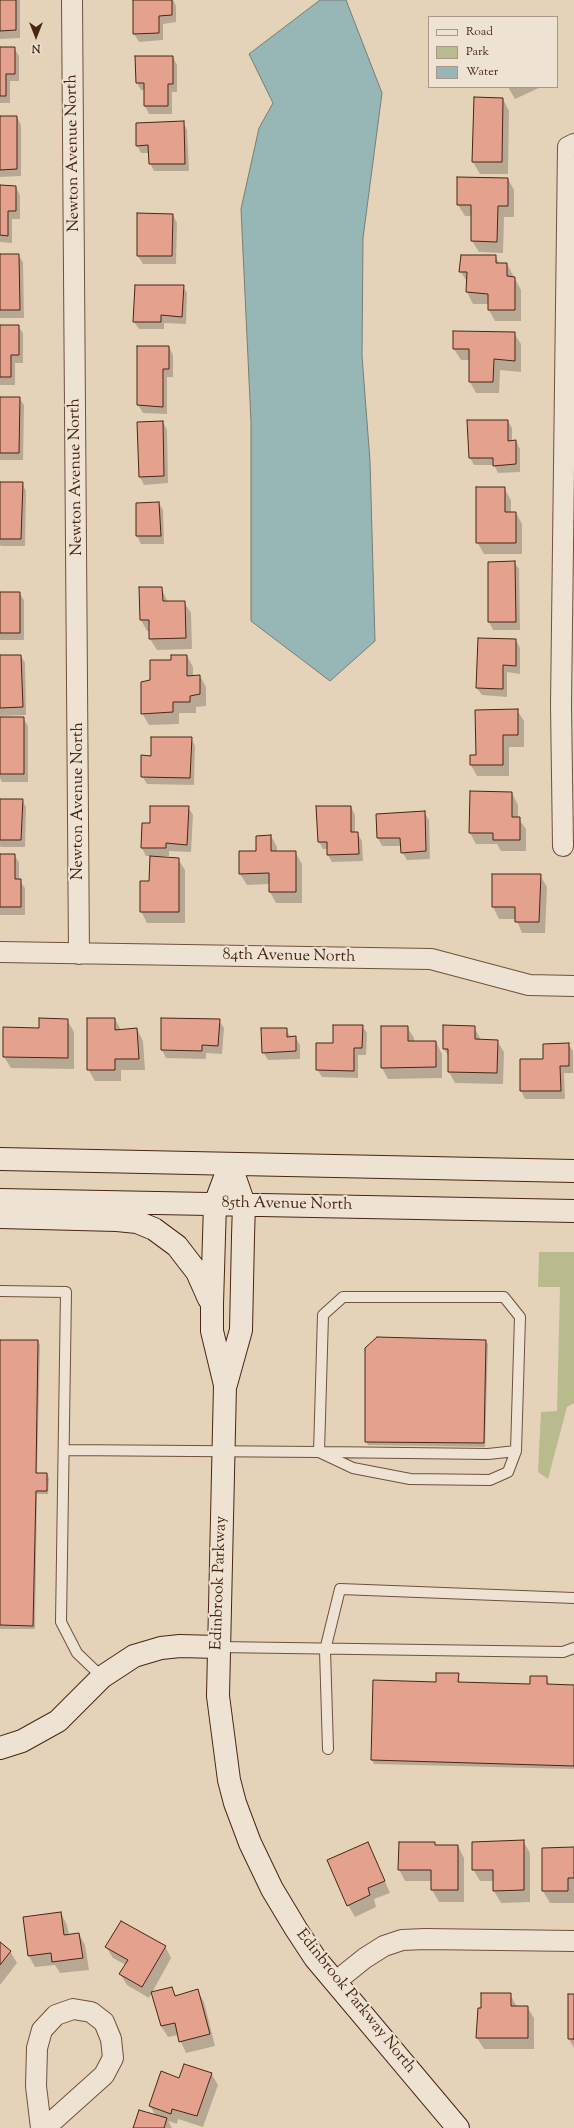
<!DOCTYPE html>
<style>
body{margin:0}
#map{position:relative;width:574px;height:2128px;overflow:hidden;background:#e5d3b9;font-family:"Sorts Mill Goudy",serif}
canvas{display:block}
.legend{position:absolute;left:428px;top:16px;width:130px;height:72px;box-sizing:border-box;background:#eee2d2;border:1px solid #ac9786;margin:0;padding:5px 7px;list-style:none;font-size:12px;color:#482614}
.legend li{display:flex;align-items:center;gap:8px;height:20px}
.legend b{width:20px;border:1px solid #ac9786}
.north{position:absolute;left:16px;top:16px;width:40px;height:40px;-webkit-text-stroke:3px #eee2d2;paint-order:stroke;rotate:180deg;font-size:11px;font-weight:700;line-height:16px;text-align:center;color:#482614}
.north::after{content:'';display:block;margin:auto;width:14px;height:18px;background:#482614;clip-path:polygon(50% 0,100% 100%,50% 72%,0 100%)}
</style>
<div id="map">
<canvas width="574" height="2128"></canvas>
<ul class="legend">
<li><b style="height:5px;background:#eee2d2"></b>Road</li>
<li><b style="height:11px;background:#b9bb8c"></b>Park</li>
<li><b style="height:11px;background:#96b7b5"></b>Water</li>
</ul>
<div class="north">N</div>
</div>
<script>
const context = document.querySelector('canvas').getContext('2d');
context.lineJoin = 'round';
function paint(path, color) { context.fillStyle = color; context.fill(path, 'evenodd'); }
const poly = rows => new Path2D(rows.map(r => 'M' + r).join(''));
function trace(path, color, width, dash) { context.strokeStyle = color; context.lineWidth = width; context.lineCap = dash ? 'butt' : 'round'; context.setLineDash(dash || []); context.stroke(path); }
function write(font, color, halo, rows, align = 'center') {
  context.font = font + ' "Sorts Mill Goudy",serif'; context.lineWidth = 4; context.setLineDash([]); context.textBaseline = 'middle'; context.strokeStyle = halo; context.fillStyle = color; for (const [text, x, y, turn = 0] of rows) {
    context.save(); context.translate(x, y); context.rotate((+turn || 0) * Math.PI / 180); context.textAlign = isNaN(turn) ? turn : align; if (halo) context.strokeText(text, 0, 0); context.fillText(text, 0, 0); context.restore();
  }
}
paint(poly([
 [539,1252,574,1252,574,1403,567,1407,548,1479,538,1472,541,1412,557,1411,560,1287,538,1287]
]), '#b9bb8c');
const water = poly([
 [320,0,346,0,382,93,363,238,362,356,370,461,375,641,330,681,251,621,251,422,241,209,259,128,273,103,249,54,320,0]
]);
paint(water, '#96b7b5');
trace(water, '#777d75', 1);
paint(poly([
 [0,0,20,0,20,38,0,39],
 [134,0,173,0,176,6,176,22,163,24,163,40,139,42,134,34],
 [0,48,14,48,19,56,19,81,10,81,10,103,0,103],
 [173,57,177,65,177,92,172,92,172,114,149,114,145,106,145,90,141,90,137,83],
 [508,87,541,87,515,99],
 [475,98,503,99,509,111,508,174,480,174,473,162],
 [0,117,17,117,21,125,21,176,0,177],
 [183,122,187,130,189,171,154,171,150,163,149,153,141,153,137,146],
 [508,179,514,190,514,217,504,217,503,253,479,252,472,241,472,216,465,216,458,205],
 [0,186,16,187,20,195,20,219,12,219,12,243,0,242],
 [138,214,173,215,177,223,176,264,143,264,138,256],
 [0,255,18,255,23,262,24,318,0,318],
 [495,256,500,264,507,264,521,290,521,321,495,321,489,310,489,304,473,304,467,292,468,283,460,271],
 [183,286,187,293,186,324,164,323,164,329,139,329,134,322],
 [0,326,18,326,23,333,23,363,15,363,15,385,0,385],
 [514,333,521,344,521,372,500,370,499,393,476,393,470,382,470,360,461,360,454,349],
 [169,347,173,355,173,377,167,377,167,414,143,413,138,405],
 [0,398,19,398,24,405,23,460,0,460],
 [508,421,512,428,512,442,516,441,520,449,520,472,498,473,494,465,474,465,470,458],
 [163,422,167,430,168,483,144,485,140,477,138,423],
 [0,483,22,483,26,491,25,546,1,546,0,545],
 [504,488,511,500,511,513,516,513,522,524,522,554,484,554,477,542],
 [159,503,163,510,164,544,141,544,137,536,137,504],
 [514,562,519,569,520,630,493,630,489,622,489,563],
 [161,588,168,602,184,602,191,613,192,649,157,650,150,639,150,631,147,631,141,620],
 [0,593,19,593,24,600,24,640,0,640],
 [516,640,520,648,520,674,507,672,507,697,482,695,477,688],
 [0,656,21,656,25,663,26,715,1,716,0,715],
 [187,656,193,667,193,677,200,676,206,687,206,706,196,707,196,713,179,713,179,724,149,725,142,713,172,661],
 [517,710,524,721,524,747,509,747,509,776,477,776,471,765],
 [0,718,23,718,28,726,28,782,2,782,0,778],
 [191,738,195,746,194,785,147,784,142,776,152,757],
 [512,793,518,805,518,818,526,829,526,851,501,851,497,844,476,844,470,833],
 [0,800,22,800,26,807,25,847,1,847,0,846],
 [188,807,193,815,191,852,169,851,169,856,159,856,159,858,178,859,185,870,185,923,147,923,141,911,150,882,151,856,146,856,142,848,143,824,151,824],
 [351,807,355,815,355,833,357,833,362,841,363,861,332,862,328,855,328,849,323,849,319,842],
 [424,812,429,820,430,859,407,860,402,852,402,846,382,846,378,838],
 [271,836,277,847,277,852,295,852,302,864,302,903,276,903,270,892,270,884,247,885,240,874,240,852,257,852],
 [0,855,14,855,19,862,19,880,25,888,25,915,0,915],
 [493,875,540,875,547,887,545,933,522,933,516,919,499,919,493,907],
 [115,1019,121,1030,137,1029,143,1041,145,1070,121,1070,121,1081,95,1081,88,1069],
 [162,1019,219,1020,224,1028,222,1054,206,1053,206,1059,166,1058,162,1050],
 [67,1020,74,1032,74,1069,11,1068,4,1057],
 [362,1026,367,1033,366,1055,358,1055,358,1078,322,1077,317,1069,334,1044],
 [382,1027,407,1027,414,1038,414,1042,436,1042,442,1054,442,1078,388,1079,382,1068],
 [474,1027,481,1040,497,1041,504,1052,503,1084,455,1083,449,1072,449,1057,444,1049],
 [286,1029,291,1038,295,1037,300,1045,300,1059,268,1060,263,1052],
 [568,1044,573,1051,573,1073,564,1073,565,1099,525,1099,521,1091,521,1060,544,1060],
 [0,1341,38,1341,40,1345,37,1474,47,1474,49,1478,48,1494,37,1494,35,1629,0,1629],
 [485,1341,488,1344,485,1447,368,1445,366,1441],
 [458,1674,460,1683,531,1685,547,1677,549,1685,574,1686,574,1769,374,1764,372,1760,374,1681,437,1683],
 [523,1841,530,1853,530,1902,501,1903,494,1891,494,1881,480,1881,473,1869],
 [368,1843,390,1893,374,1899,376,1907,355,1917,348,1905],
 [434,1843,436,1846,458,1846,464,1858,464,1902,439,1902,432,1890,432,1881,405,1881,399,1869],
 [574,1848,574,1903,550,1903,543,1891,543,1849],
 [61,1913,67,1925,69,1935,79,1934,85,1945,89,1970,60,1973,55,1965,35,1967,29,1956],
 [0,1943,10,1951,17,1963,0,1985],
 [165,1946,171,1958,149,1998,127,1985,120,1974,126,1965,113,1958,106,1947],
 [172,1988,176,1996,197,1990,204,2002,215,2046,186,2053,178,2035,168,2037,161,2026,153,1993],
 [510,1994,517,2007,527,2007,534,2018,534,2049,484,2049,477,2038],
 [569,1995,574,1995,574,2048,569,2039],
 [211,2073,218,2085,203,2127,178,2119,177,2124,168,2121,172,2128,134,2128,156,2116,150,2106,179,2079]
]), '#0003');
const building = poly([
 [0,0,16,0,16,30,0,31,0,0],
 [133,0,172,0,172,15,159,16,159,33,133,34,133,0],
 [0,47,15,47,15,74,6,74,6,96,0,96,0,47],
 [135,56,173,56,173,84,168,84,168,106,144,106,144,83,136,83,135,56],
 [474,97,503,98,502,162,472,162,474,97],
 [0,116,17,116,17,169,0,170,0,116],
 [184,121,185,164,149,164,148,145,136,146,136,123,184,121],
 [457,177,508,178,508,206,498,206,497,242,471,241,471,205,457,205,457,177],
 [0,185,16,186,16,211,8,211,8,236,0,235,0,185],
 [137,213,173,214,172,256,137,256,137,213],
 [0,254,19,254,20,310,0,310,0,254],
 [461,255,496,255,496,263,507,263,507,276,515,277,515,310,488,310,488,294,466,292,467,272,459,272,461,255],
 [135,285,184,285,182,317,161,315,161,322,133,322,135,285],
 [0,325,19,325,19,355,11,355,11,377,0,377,0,325],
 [453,331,515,332,515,361,494,359,493,382,469,382,469,349,453,349,453,331],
 [137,346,169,346,169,369,163,369,163,407,137,405,137,346],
 [0,397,20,397,19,453,0,453,0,397],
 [467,420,508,420,508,441,516,440,516,464,493,466,493,458,469,458,467,420],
 [163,421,164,476,139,477,137,422,163,421],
 [0,482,23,482,21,539,0,539,0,482],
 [476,487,505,487,505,512,516,512,516,543,476,543,476,487],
 [159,502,161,536,136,536,136,503,159,502],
 [515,561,516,622,488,622,488,562,515,561],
 [139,587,162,587,163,601,185,601,186,638,149,639,149,620,140,620,139,587],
 [0,592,20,592,20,633,0,633,0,592],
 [478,638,516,639,516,666,503,665,503,689,476,688,478,638],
 [0,655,21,655,23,707,0,708,0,655],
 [171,655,187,655,187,676,200,675,200,694,190,696,190,702,173,702,173,712,141,714,141,682,150,680,150,660,171,660,171,655],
 [518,709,518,735,503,735,503,765,470,765,470,755,476,755,475,710,518,709],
 [0,717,24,717,24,774,0,774,0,717],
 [151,737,192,737,190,778,141,777,141,755,151,756,151,737],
 [470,791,512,792,512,817,520,817,520,840,493,840,493,833,469,833,470,791],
 [0,799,23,799,21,840,0,840,0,799],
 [150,806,189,806,187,845,166,843,166,848,141,848,142,823,150,823,150,806],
 [316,806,351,806,351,832,358,832,359,854,327,855,327,842,318,842,316,806],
 [425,811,426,851,401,853,400,838,377,838,376,814,425,811],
 [271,835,271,851,296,851,296,892,269,892,269,873,239,874,239,851,256,851,256,836,271,835],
 [0,854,15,854,15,879,21,879,21,907,0,907,0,854],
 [150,856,179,858,179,912,140,912,140,881,149,881,150,856],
 [492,874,541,874,539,922,515,922,515,907,492,907,492,874],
 [39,1018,68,1019,68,1058,3,1057,3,1027,39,1028,39,1018],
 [87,1018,115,1018,115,1030,137,1028,139,1059,115,1059,115,1070,87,1070,87,1018],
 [161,1018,220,1019,218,1046,202,1045,202,1051,161,1050,161,1018],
 [333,1025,363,1025,362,1048,354,1048,354,1071,316,1070,316,1043,333,1043,333,1025],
 [443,1025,475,1026,475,1039,498,1040,497,1073,448,1072,448,1049,443,1049,443,1025],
 [381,1026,408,1026,408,1041,436,1041,436,1067,381,1068,381,1026],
 [261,1028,287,1028,287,1037,296,1036,296,1051,262,1053,261,1028],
 [569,1043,569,1066,560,1066,561,1091,520,1091,520,1059,543,1059,543,1044,569,1043],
 [377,1337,486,1340,484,1443,365,1442,365,1348,377,1337],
 [0,1340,38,1340,36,1473,47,1473,47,1491,36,1491,33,1626,0,1625,0,1340],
 [436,1673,459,1673,458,1682,530,1684,530,1676,547,1676,547,1684,574,1685,574,1766,371,1760,373,1680,436,1682,436,1673],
 [524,1840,524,1890,493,1891,493,1870,472,1870,472,1842,524,1840],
 [368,1842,385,1881,368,1888,370,1895,347,1906,327,1860,368,1842],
 [399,1842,435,1842,435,1845,458,1845,458,1890,431,1890,431,1870,398,1870,399,1842],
 [574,1847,574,1878,568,1878,568,1891,542,1891,542,1848,574,1847],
 [61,1912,64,1935,79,1933,83,1958,52,1962,51,1953,28,1956,23,1917,61,1912],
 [121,1921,166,1946,142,1987,119,1974,128,1960,105,1947,121,1921],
 [0,1942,11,1951,0,1965,0,1942],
 [172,1987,175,1996,198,1989,210,2034,179,2042,175,2023,161,2026,151,1992,172,1987],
 [481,1993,511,1993,511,2006,528,2006,528,2038,476,2038,478,2008,481,2008,481,1993],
 [568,1994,574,1994,574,2039,568,2039,568,1994],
 [184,2064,212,2073,197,2116,172,2109,171,2114,149,2106,161,2071,179,2078,184,2064],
 [139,2110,167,2118,164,2128,133,2128,139,2110]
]);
paint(building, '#e4a18e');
trace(building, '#482614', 1);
const lane = poly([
 [0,1291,66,1292,61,1622,77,1653,102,1677],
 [65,1450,319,1452,323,1315,343,1297,504,1297,520,1317,516,1451,508,1472,490,1480,410,1479,353,1468,319,1452],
 [323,1452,488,1454,516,1451],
 [218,1647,563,1652,574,1648],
 [328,1749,325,1650,340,1589,574,1598]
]);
const street = poly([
 [72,0,79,954],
 [563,846,561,705,568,147,574,144],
 [0,952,431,959,529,985,574,986],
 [335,1982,365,1958,384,1946,402,1940,425,1939,574,1941],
 [41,2128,36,2086,37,2048,42,2030,56,2015,73,2009,91,2012,104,2022,111,2039,113,2058,104,2075,45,2128]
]);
const secondary = poly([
 [0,1159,574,1171],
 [230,1164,215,1204,212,1304,212,1331,225,1385,218,1696,229,1780,235,1803,250,1843,272,1889,296,1929,315,1958,458,2128],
 [0,1200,574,1211],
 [0,1217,117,1220,137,1222,154,1229,177,1246,197,1272,209,1299],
 [226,1384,241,1330,243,1237,244,1204,230,1164],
 [0,1748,22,1741,58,1721,102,1677,134,1656,161,1648,180,1646,218,1647]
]);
trace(lane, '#6f513d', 12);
trace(street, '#6f513d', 22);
trace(secondary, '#482614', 24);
trace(lane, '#eee2d2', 10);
trace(street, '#eee2d2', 20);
trace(secondary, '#eee2d2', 22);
write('16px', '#482614', '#eee2d2', [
 ["Newton Avenue North",74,153,-91],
 ["Newton Avenue North",77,477,-91],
 ["Newton Avenue North",79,801,-90],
 ["84th Avenue North",289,957,1],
 ["85th Avenue North",287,1205,1],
 ["Edinbrook Parkway",220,1583,-88],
 ["Edinbrook Parkway North",355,2002,51]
]);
</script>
